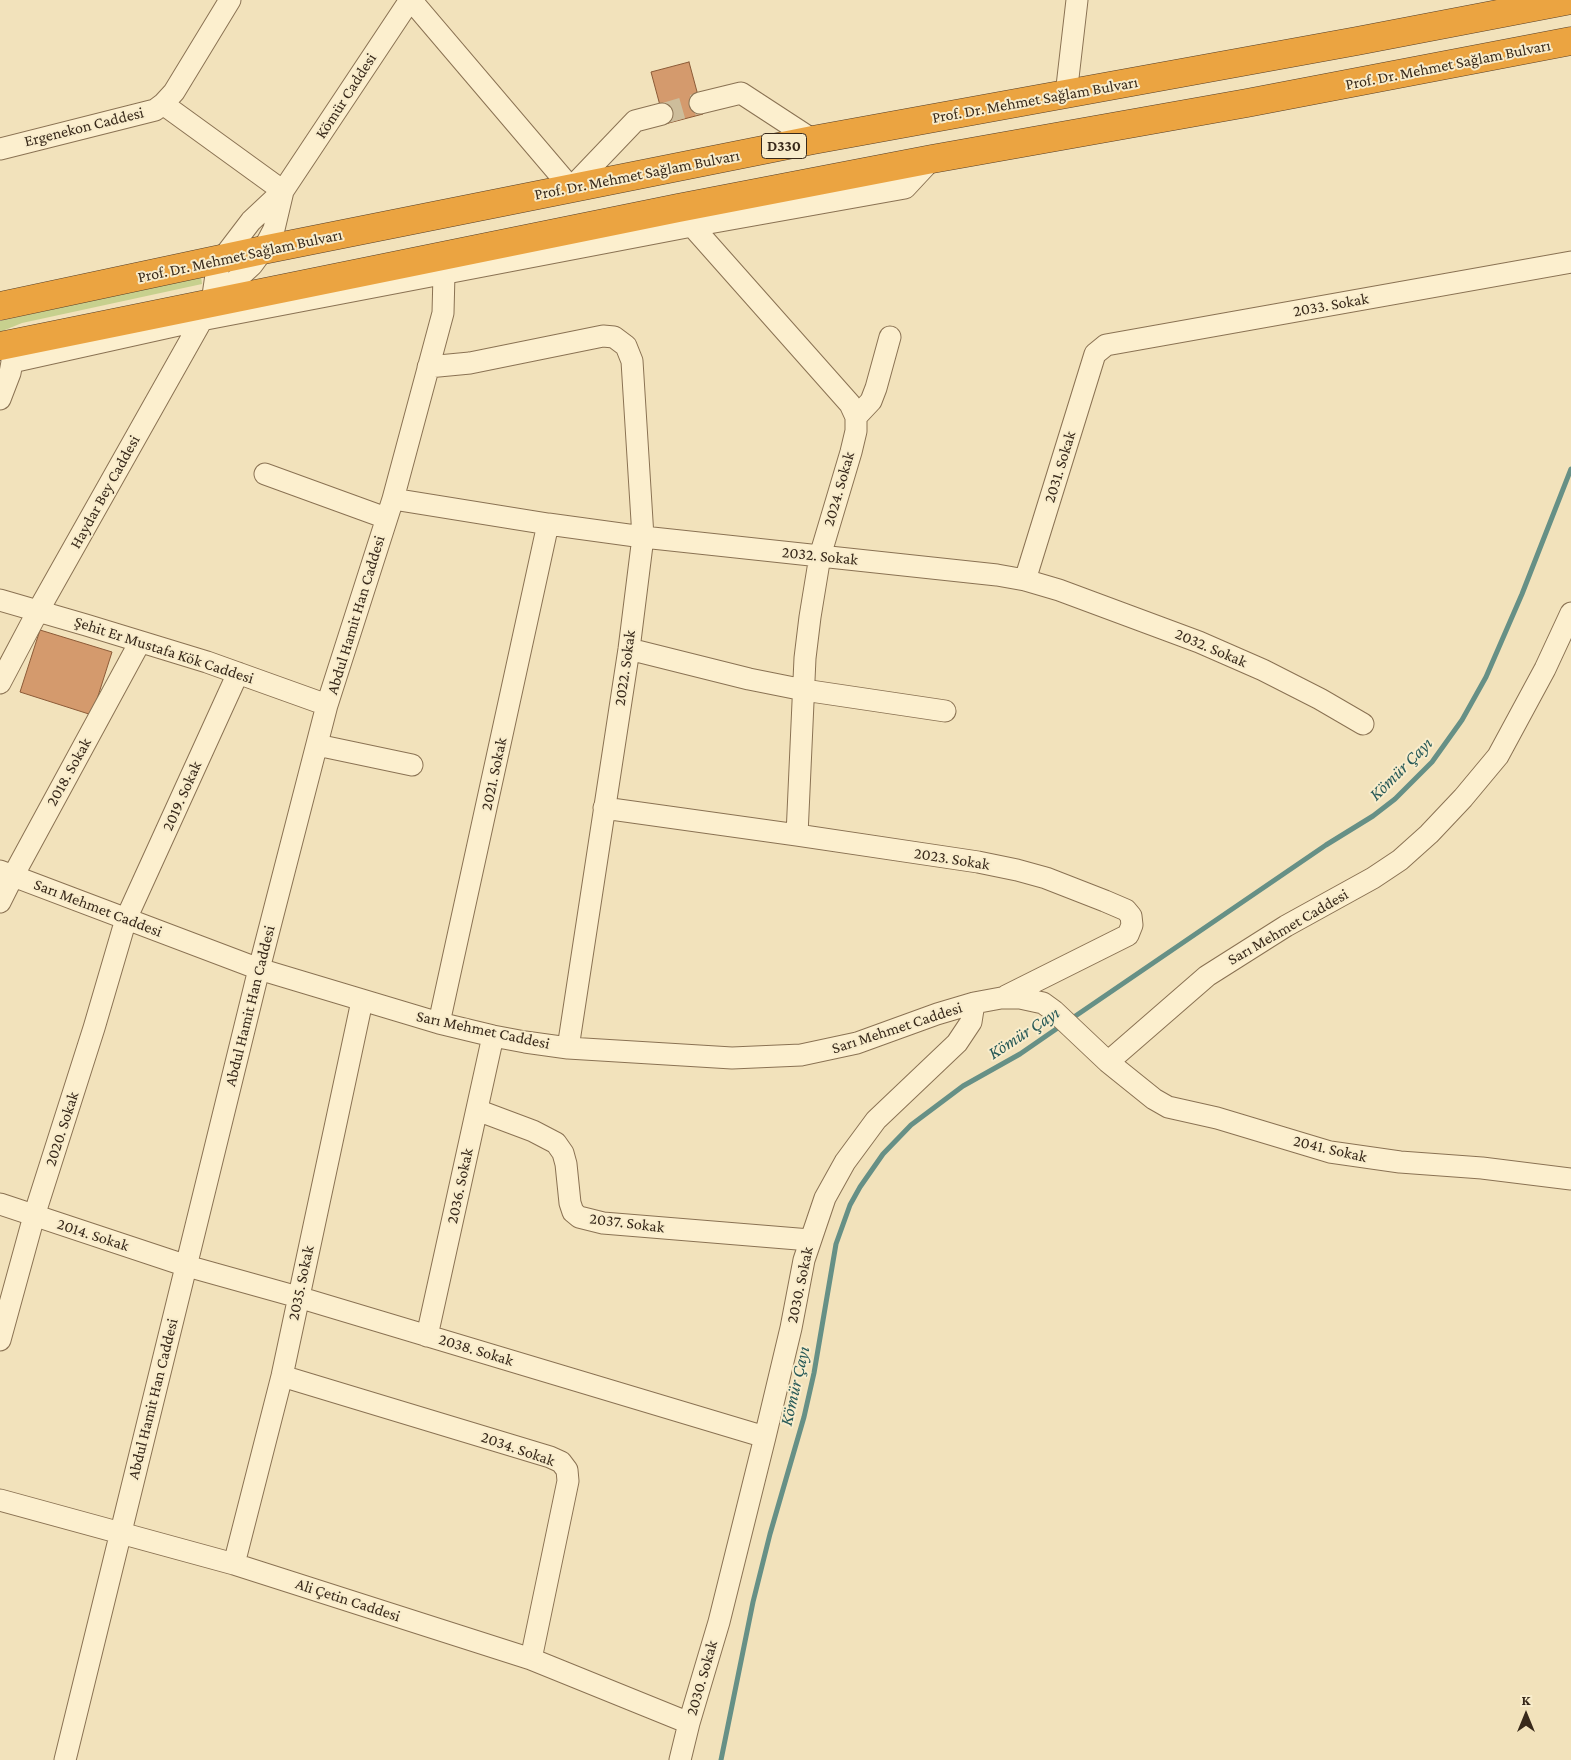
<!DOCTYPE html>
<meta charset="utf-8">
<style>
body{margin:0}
#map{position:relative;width:1571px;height:1760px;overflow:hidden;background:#f2e2bb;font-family:"Crimson Pro",serif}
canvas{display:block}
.north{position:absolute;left:1501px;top:1690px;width:50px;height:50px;-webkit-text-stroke:4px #f8eccb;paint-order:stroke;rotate:0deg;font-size:14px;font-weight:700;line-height:20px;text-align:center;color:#38291a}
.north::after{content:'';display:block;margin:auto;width:18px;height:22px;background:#38291a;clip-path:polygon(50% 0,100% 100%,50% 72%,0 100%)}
</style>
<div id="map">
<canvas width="1571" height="1760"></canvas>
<div class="north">K</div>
</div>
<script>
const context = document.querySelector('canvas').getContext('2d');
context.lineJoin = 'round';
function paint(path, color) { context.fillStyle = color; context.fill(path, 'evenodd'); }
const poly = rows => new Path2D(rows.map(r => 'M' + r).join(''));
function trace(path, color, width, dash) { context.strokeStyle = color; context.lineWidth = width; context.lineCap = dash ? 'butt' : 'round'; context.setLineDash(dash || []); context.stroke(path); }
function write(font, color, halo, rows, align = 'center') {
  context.font = font + ' "Crimson Pro",serif'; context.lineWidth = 4; context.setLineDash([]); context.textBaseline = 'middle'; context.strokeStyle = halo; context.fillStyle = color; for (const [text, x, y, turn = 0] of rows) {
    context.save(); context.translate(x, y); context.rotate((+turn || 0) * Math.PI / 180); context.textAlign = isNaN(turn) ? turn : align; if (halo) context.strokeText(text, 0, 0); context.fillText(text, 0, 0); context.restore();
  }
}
paint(poly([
 [201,276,202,284,22,323,0,332,0,321]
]), '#c7d08e');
trace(poly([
 [1071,1019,1326,845,1373,816,1395,799,1432,762,1462,720,1486,677,1522,594,1571,469],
 [721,1760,753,1602,770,1534,804,1417,814,1373,836,1244,850,1205,860,1187,883,1154,911,1125,963,1086,1020,1054,1062,1025]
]), '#669086', 5);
const building = poly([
 [689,62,703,114,665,124,651,72,689,62],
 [40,630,112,652,92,715,20,692,40,630]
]);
paint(building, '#d49a6d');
trace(building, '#8b5a37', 1);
trace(poly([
 [662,114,700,103]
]), '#cdbd9b', 21, [21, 11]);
const minor = poly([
 [411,0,571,188,635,121,662,114],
 [1066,95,1077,0],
 [700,103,741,93,813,140],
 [163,104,283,191],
 [0,149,155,110,163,104,174,92,230,0],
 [685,218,850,404,856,417,856,431,851,452,820,556,810,617,805,658,797,835],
 [212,302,252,265,263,250,274,229,283,191],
 [12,362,201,320,692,226,905,188,932,159],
 [428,367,470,363,603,336,614,337,626,346,632,361,643,537,997,575,1025,580,1059,590,1199,642,1263,670,1320,699,1363,724],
 [0,399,10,373,12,362,11,349],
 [856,417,871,401,876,388,890,337],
 [265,474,386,518],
 [393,499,548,524,643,537,629,649,568,1048],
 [1025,580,1095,354,1106,345,1571,262],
 [0,600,86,625,207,662,327,705],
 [629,649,749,679,804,690,945,711],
 [0,683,38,611,212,302,216,275,222,259,251,221,283,191,410,0],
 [317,745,412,765],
 [604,808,797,835,978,862,1017,870,1046,878,1105,901,1126,910,1131,916,1132,925,1128,935,1006,996],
 [0,871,259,969,439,1023,493,1036,525,1042,568,1048,732,1058,801,1055,857,1043,937,1014,974,1003,1001,998,1020,998,1043,1003,1054,1011,1108,1062,1207,976,1286,926,1373,878,1400,860,1429,834,1463,798,1498,756,1545,669,1571,613],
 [0,902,13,876,140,642],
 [439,1023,548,524],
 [1108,1062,1154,1099,1168,1107,1217,1118,1330,1152,1400,1162,1482,1168,1571,1179],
 [477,1110,533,1131,556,1143,563,1153,566,1164,570,1203,573,1212,579,1217,603,1223,810,1240],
 [0,1204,187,1266,298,1297,765,1437],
 [427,1336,493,1036],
 [0,1340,34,1216,94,1028,126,919,238,673],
 [282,1376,550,1457,561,1462,567,1470,568,1481,531,1659],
 [0,1500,234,1564,531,1659,689,1723],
 [234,1564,282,1376,362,1001],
 [65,1760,259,969,327,705,393,499,443,313,444,274,440,256],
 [680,1760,689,1723,719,1622,765,1437,791,1328,804,1260,825,1198,845,1162,876,1120,957,1043,971,1022,974,1003]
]);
const highway = poly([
 [0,306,263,250,813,140,1357,41,1571,0],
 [0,346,678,208,932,159,1247,103,1571,41]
]);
trace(minor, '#8a7253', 23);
trace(highway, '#573f28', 29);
trace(minor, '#fcefce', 21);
trace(highway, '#eba441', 28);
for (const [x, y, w] of [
 [784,146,45]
]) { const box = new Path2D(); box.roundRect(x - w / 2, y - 12.5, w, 25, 4); context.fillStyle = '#f8eccb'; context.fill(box); trace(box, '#38291a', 1); }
write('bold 15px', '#38291a', null, [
 ["D330",784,146]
]);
write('16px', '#38291a', '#f8eccb', [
 ["Prof. Dr. Mehmet Sağlam Bulvarı",1448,65,-11],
 ["Kömür Caddesi",346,96,-57],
 ["Prof. Dr. Mehmet Sağlam Bulvarı",1035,100,-10],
 ["Ergenekon Caddesi",84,127,-14],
 ["Prof. Dr. Mehmet Sağlam Bulvarı",637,175,-11],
 ["Prof. Dr. Mehmet Sağlam Bulvarı",240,256,-12],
 ["2033. Sokak",1331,305,-10],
 ["2031. Sokak",1060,467,-73],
 ["2024. Sokak",839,489,-74],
 ["Haydar Bey Caddesi",105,492,-61],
 ["2032. Sokak",820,556,6],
 ["Abdul Hamit Han Caddesi",356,615,-73],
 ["2032. Sokak",1211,648,23],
 ["Şehit Er Mustafa Kök Caddesi",164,650,18],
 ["2022. Sokak",625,668,-82],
 ["2018. Sokak",69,772,-61],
 ["2021. Sokak",494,774,-78],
 ["2019. Sokak",182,796,-66],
 ["2023. Sokak",952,859,9],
 ["Sarı Mehmet Caddesi",98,908,21],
 ["Sarı Mehmet Caddesi",1288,927,-30],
 ["Abdul Hamit Han Caddesi",250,1006,-76],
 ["Sarı Mehmet Caddesi",897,1028,-18],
 ["Sarı Mehmet Caddesi",483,1030,12],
 ["2020. Sokak",62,1129,-72],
 ["2041. Sokak",1330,1149,13],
 ["2036. Sokak",460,1186,-78],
 ["2037. Sokak",627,1223,7],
 ["2014. Sokak",93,1235,18],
 ["2035. Sokak",301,1283,-78],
 ["2030. Sokak",800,1285,-78],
 ["2038. Sokak",476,1350,17],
 ["Abdul Hamit Han Caddesi",153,1399,-76],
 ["2034. Sokak",518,1449,19],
 ["Ali Çetin Caddesi",348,1600,18],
 ["2030. Sokak",702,1678,-74]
]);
write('italic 18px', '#275957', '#f8eccb', [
 ["Kömür Çayı",1401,769,-45],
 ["Kömür Çayı",1024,1033,-33],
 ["Kömür Çayı",795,1386,-77]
]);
</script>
